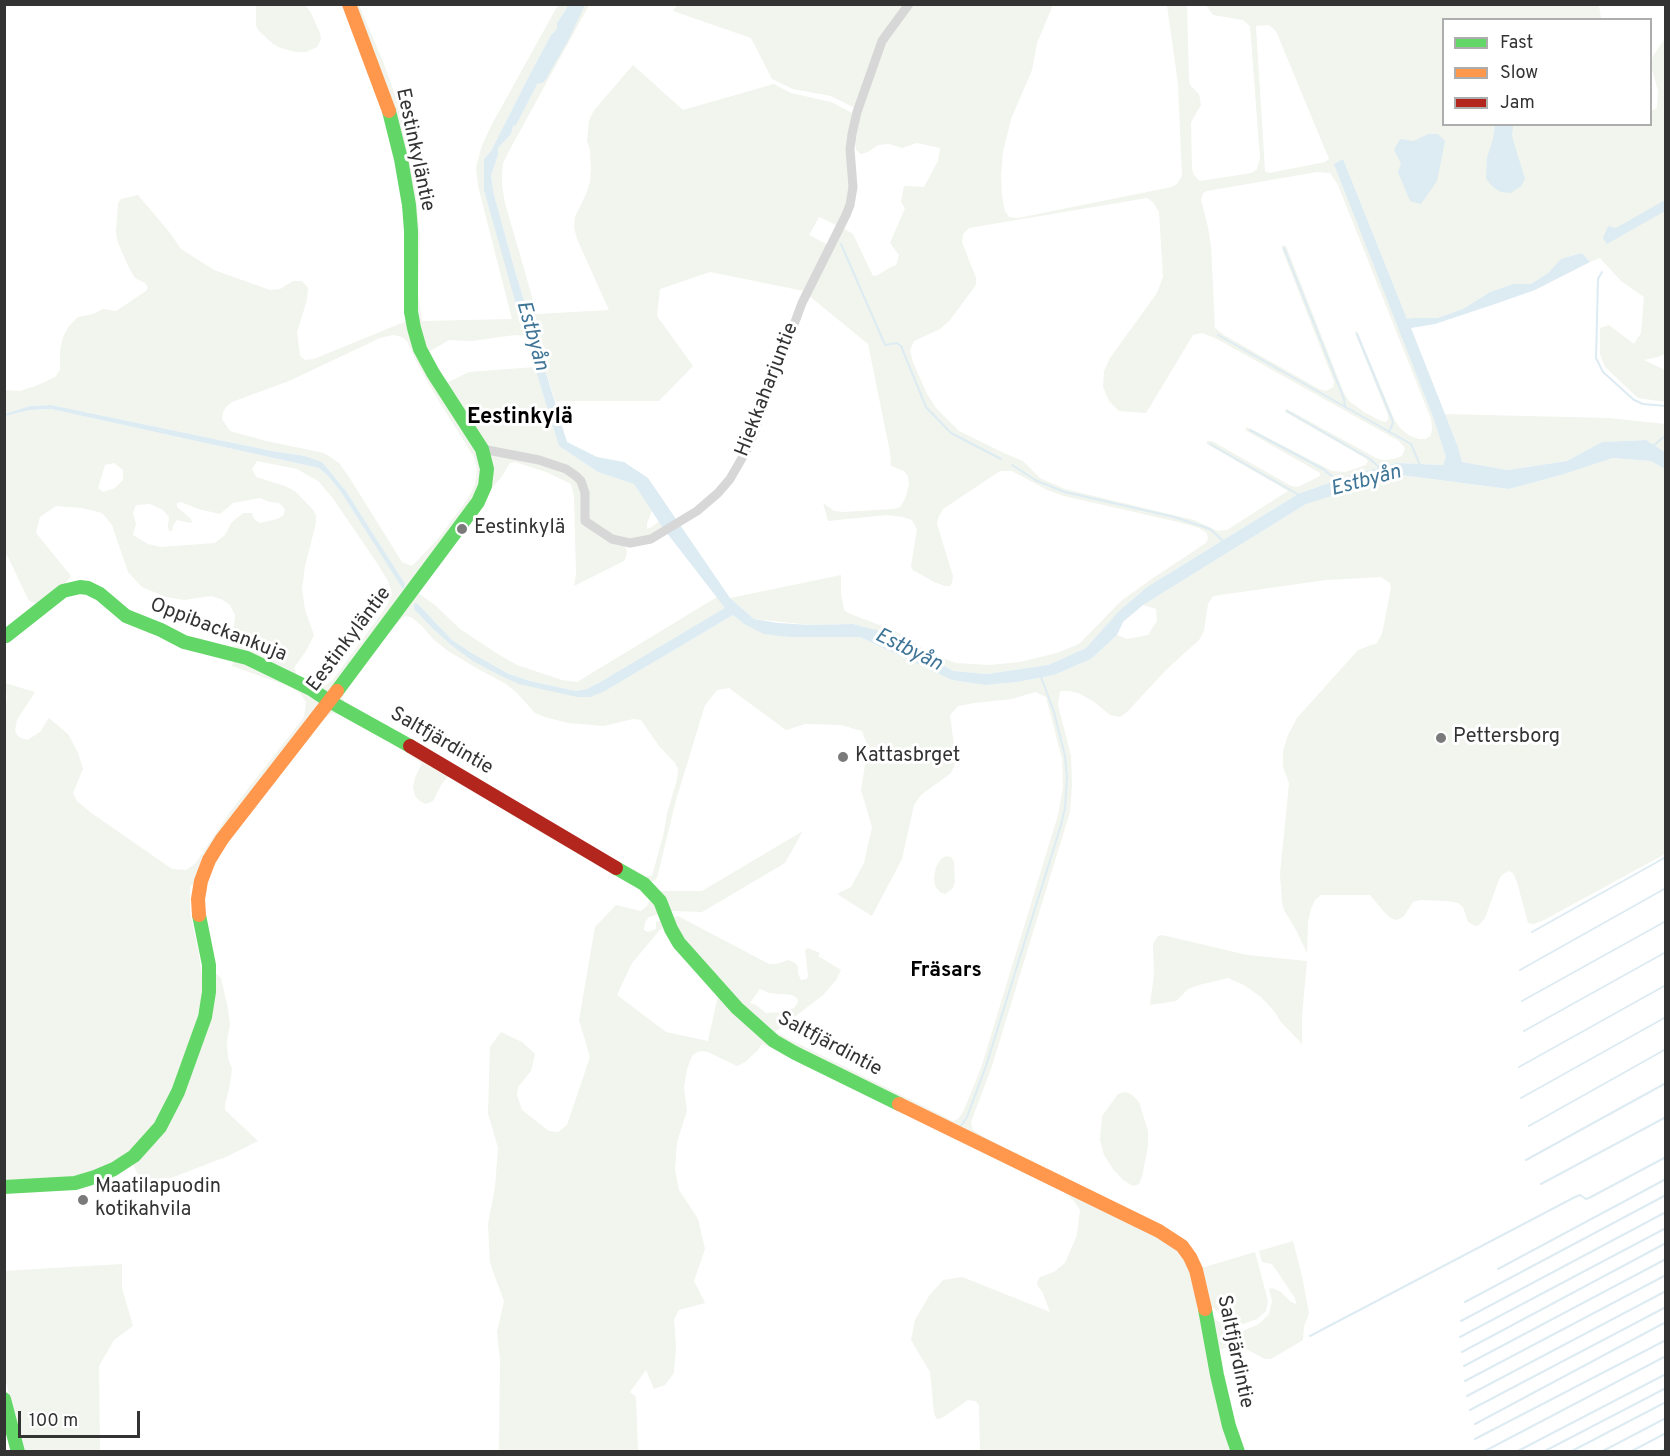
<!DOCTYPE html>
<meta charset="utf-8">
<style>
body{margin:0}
#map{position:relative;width:1670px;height:1456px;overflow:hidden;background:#fff;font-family:Overpass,sans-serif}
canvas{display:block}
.frame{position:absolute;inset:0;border:6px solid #333;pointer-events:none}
.legend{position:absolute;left:1442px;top:18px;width:210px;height:108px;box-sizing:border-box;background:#fff;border:2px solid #adadad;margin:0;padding:8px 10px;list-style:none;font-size:18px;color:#333}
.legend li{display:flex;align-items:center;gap:12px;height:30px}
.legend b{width:30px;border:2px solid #adadad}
.scale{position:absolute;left:18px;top:1411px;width:122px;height:27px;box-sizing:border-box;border:3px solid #333;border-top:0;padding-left:8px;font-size:18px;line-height:21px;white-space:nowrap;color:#333;-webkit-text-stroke:4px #fff;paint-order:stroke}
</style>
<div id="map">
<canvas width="1670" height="1456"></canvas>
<div class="frame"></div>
<ul class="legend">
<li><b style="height:8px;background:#63d668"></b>Fast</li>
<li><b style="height:8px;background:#ff974d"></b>Slow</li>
<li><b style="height:8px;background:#b3261e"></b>Jam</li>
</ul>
<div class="scale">100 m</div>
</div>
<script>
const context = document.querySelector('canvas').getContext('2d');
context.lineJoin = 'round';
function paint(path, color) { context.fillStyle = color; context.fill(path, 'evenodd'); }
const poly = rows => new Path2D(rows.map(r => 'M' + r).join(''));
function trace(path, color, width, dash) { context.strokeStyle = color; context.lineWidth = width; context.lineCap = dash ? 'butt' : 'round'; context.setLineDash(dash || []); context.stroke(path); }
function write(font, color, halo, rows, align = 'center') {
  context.font = font + ' Overpass,sans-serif'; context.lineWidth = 6; context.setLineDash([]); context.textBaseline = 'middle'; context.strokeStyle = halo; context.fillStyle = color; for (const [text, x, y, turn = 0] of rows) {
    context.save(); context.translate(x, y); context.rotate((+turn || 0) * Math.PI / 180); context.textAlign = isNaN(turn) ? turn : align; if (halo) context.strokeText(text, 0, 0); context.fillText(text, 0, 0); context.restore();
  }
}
paint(poly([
 [678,4,905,5,897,13,855,108,831,96,793,89,772,79,751,38,673,11],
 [256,5,302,5,307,7,311,13,320,33,321,39,317,47,306,52,296,52,281,48,273,44,258,30,256,25],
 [352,5,359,5,384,64,400,109,415,185,420,236,418,293,422,321,512,319,478,186,476,168,481,148,491,126,558,5,569,5,557,23,557,29,551,35,529,76,491,151,484,159,484,190,526,336,515,335,472,341,449,340,427,353,417,322,413,208],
 [580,5,589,5,509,151,503,163,502,173,502,185,505,203,537,314,609,310,577,239,574,227,575,217,586,194,590,182,591,169,590,150,587,141,589,121,593,112,602,101,633,65,683,110,774,84,791,93,831,102,854,114,848,206,838,226,819,217,809,235,828,245,804,291,710,272,660,289,657,316,693,366,659,401,555,401,515,271,494,195,491,176,498,155,498,148,511,134,513,126,516,124,547,65,555,42,561,35],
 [914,5,1053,5,1037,43,1032,70,1011,119,1003,152,1001,176,1002,196,1005,211,1009,217,1018,218,1172,187,1177,184,1182,176,1178,84,1167,5,1187,5,1189,80,1190,85,1199,94,1201,105,1191,122,1192,169,1194,175,1200,181,1252,173,1257,169,1260,158,1250,26,1243,20,1213,15,1206,5,1599,5,1601,19,1444,20,1444,124,1650,124,1651,111,1657,108,1658,91,1651,66,1653,56,1665,38,1665,354,1658,357,1644,360,1665,370,1665,402,1638,398,1605,367,1600,354,1600,328,1609,325,1634,344,1641,333,1644,297,1621,281,1600,258,1590,262,1582,253,1562,259,1548,273,1531,284,1512,284,1490,292,1463,309,1437,318,1407,319,1343,159,1335,164,1433,417,1446,457,1443,465,1396,463,1349,476,1298,494,1147,587,1119,611,1086,648,1048,665,987,674,953,671,883,632,853,624,811,625,754,619,730,598,841,575,841,593,844,610,848,613,895,631,934,655,956,663,989,665,1020,662,1057,653,1079,644,1121,601,1153,578,1206,543,1208,539,1207,533,1199,528,1178,522,1064,496,1047,490,1012,471,1000,471,943,509,938,518,937,524,953,576,952,583,950,586,945,586,934,582,913,570,911,566,917,529,912,520,903,517,887,515,828,521,823,503,834,511,842,512,894,509,900,507,905,499,909,485,908,476,904,471,891,466,890,452,868,344,808,295,843,228,853,234,873,276,878,275,889,268,896,265,899,255,890,243,905,208,901,202,904,186,924,187,938,161,940,148,917,143,902,148,889,144,878,145,868,152,861,154,856,150,855,138,862,108,886,42],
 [1269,25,1276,31,1329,159,1325,162,1269,173,1265,171,1256,26],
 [1317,172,1330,173,1338,185,1431,419,1432,429,1431,435,1426,439,1419,439,1410,436,1401,429,1395,421,1357,331,1355,333,1388,415,1388,420,1385,422,1379,420,1364,412,1349,401,1344,393,1286,246,1282,245,1282,249,1334,382,1333,387,1326,391,1319,389,1224,335,1215,328,1211,246,1208,227,1201,200,1203,193,1207,191],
 [1147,198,1153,202,1159,212,1163,277,1157,293,1110,358,1104,371,1103,387,1109,401,1119,411,1146,413,1193,335,1202,333,1217,339,1399,441,1405,448,1402,456,1394,459,1384,460,1378,459,1287,409,1285,410,1285,412,1365,458,1368,461,1366,465,1345,472,1332,471,1247,427,1245,430,1320,473,1320,476,1298,487,1291,486,1212,441,1207,441,1207,444,1288,491,1227,530,1218,531,1194,520,1065,489,1040,478,1023,461,1004,453,959,431,936,408,927,394,913,362,910,350,914,341,940,329,950,320,976,285,976,278,962,242,963,234,969,228],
 [138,195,170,233,181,249,214,270,270,290,280,289,293,281,302,281,308,288,307,300,297,332,300,356,305,360,314,359,409,320,448,407,459,426,467,432,478,452,482,466,481,482,475,497,329,693,237,651,233,640,235,615,230,605,221,599,211,596,184,600,166,597,142,587,128,572,112,525,102,513,82,508,56,506,40,517,36,533,71,576,64,585,37,604,29,601,7,555,5,555,5,416,30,410,51,409,319,468,328,476,341,492,403,588,404,588,405,584,346,491,322,462,305,456,272,451,51,405,30,406,5,414,4,390,20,391,38,385,55,377,60,370,60,351,63,337,69,326,78,317,93,314,103,309,116,311,146,291,148,287,145,283,135,278,129,268,118,243,116,232,118,203,121,199],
 [393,335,402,337,407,341,419,367,440,403,474,457,477,469,475,485,467,500,438,539,412,566,402,562,349,477,339,463,324,453,266,441,230,431,222,419,223,412,226,407,232,402,289,381,380,338],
 [257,461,297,469,318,481,332,497,377,563,388,581,391,590,391,595,388,604,381,614,332,681,327,684,323,686,297,675,294,668,306,651,314,635,305,610,302,589,305,566,316,523,316,516,314,511,296,492,285,486,256,477,252,469],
 [114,463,123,470,123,480,115,488,103,492,98,488,105,465],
 [260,498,270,502,279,503,285,509,283,516,277,519,260,523,254,519,252,513,243,513,232,522,225,535,215,543,161,547,148,544,133,535,136,524,133,513,136,505,150,504,163,510,169,517,168,526,169,531,172,531,173,526,177,520,190,523,192,522,191,519,177,507,177,503,181,502,198,509,220,514,233,503],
 [535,367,559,446,598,472,634,484,652,511,647,523,647,529,652,527,659,521,663,528,651,536,635,542,608,534,586,517,581,476,483,447,444,384,469,372],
 [1445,414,1609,418,1665,424,1665,452,1646,440,1602,442,1567,461,1508,470,1462,462,1458,447],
 [496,453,566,471,580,486,582,501,581,513,623,545,627,550,626,557,624,561,574,586,576,574,574,497,571,484,546,472,515,462,510,463,500,479,487,493,488,456],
 [1613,458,1651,461,1665,469,1665,854,1544,920,1534,924,1528,923,1517,882,1513,873,1509,871,1503,874,1500,877,1485,918,1479,925,1476,926,1468,922,1463,907,1458,903,1448,901,1421,900,1413,902,1404,916,1397,920,1391,918,1385,913,1370,895,1321,895,1315,900,1311,909,1308,922,1307,953,1296,930,1284,910,1282,903,1280,874,1289,783,1283,767,1283,751,1288,735,1297,718,1358,650,1377,643,1382,634,1391,588,1390,583,1381,577,1326,580,1213,596,1208,604,1204,631,1199,640,1167,669,1127,712,1120,717,1110,715,1093,701,1078,693,1069,691,1060,691,1058,705,1071,756,1072,785,1070,812,991,1069,971,1122,973,1130,986,1138,1116,1204,775,1039,685,946,673,917,678,916,769,964,777,964,788,960,795,963,798,967,798,974,801,980,807,979,808,975,805,950,808,948,820,953,818,956,841,970,836,980,823,995,775,1032,953,1121,958,1119,964,1110,981,1068,1058,815,1063,787,1062,759,1046,697,1035,692,1012,699,974,703,958,706,950,715,956,762,951,773,921,795,914,805,902,859,872,916,837,894,851,887,864,863,872,827,861,790,868,747,862,731,841,725,805,724,786,730,729,688,717,690,705,705,676,800,657,878,654,881,648,882,338,701,338,696,417,592,436,606,460,629,496,653,517,665,562,680,577,682,717,597,726,608,602,681,587,689,576,691,530,681,509,674,475,655,452,640,418,604,414,609,432,628,451,645,501,676,577,697,605,691,733,615,744,624,790,637,860,637,952,680,985,685,1017,682,1054,675,1091,659,1117,635,1127,639,1148,635,1157,621,1156,609,1143,605,1306,504,1401,475,1509,489,1561,475],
 [405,616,411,617,422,626,433,639,448,651,480,670,506,684,517,693,535,713,545,717,568,723,604,726,633,719,641,720,659,746,675,763,678,769,677,780,667,813,664,832,652,876,646,876,608,857,346,704,342,697,353,680,394,626],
 [760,989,769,993,792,995,797,998,798,1002,794,1008,782,1012,766,1013,756,1005,750,1003],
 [235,657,321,701,195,885,190,886,190,912,198,950,203,982,201,1000,192,1040,169,1096,156,1120,141,1142,126,1153,108,1165,89,1173,67,1178,4,1184,4,715,7,698,5,683,35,692,17,720,15,730,17,735,21,738,27,740,32,737,40,732,49,718,68,734,78,753,83,769,73,793,77,801,90,812,172,869,186,870,195,864,230,812,304,717,306,702,300,693,288,686,232,666],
 [330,707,632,879,663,913,649,917,645,922,644,930,648,932,656,929,656,922,664,919,664,925,632,963,617,995,666,1032,708,1041,719,991,746,1022,1169,1239,1191,1264,1237,1451,980,1451,979,1405,975,1401,968,1400,945,1416,939,1419,936,1418,934,1413,930,1372,911,1340,915,1320,929,1296,943,1280,962,1277,1050,1312,1042,1291,1038,1287,1037,1282,1040,1277,1054,1272,1065,1263,1077,1235,1080,1210,1073,1200,1065,1193,770,1047,762,1044,757,1051,745,1062,737,1066,708,1052,702,1051,697,1052,692,1056,687,1069,684,1087,687,1111,677,1142,675,1169,679,1190,698,1219,705,1249,694,1281,705,1303,679,1310,674,1319,676,1346,674,1373,665,1385,654,1389,646,1370,630,1392,636,1397,638,1451,501,1451,499,1449,500,1360,497,1332,504,1301,490,1263,488,1224,495,1187,498,1148,488,1113,490,1047,501,1032,522,1042,535,1054,531,1071,518,1087,517,1095,522,1110,549,1131,558,1132,567,1125,590,1057,579,1020,595,927,616,905,641,911,647,906,650,900,635,886,543,834,448,776,441,785,433,801,426,804,421,802,415,796,413,787,415,778,422,763,383,738,337,714,332,713,322,721,244,822,219,855,207,882,205,894,205,911,211,942,214,972,221,978,228,1009,230,1024,227,1041,228,1058,232,1069,229,1089,225,1104,225,1110,258,1141,228,1156,153,1185,146,1182,138,1174,133,1165,204,1034,203,886,220,848],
 [803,831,785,863,702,912,670,911,655,891,702,891],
 [946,856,951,857,954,861,955,882,953,888,945,894,940,892,935,886,934,878,936,867,941,859],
 [1162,935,1247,955,1307,961,1302,1016,1302,1044,1280,1021,1275,1012,1261,997,1244,985,1228,978,1199,985,1188,989,1176,1001,1150,1005,1154,974,1153,944,1158,936],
 [1125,1092,1131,1094,1139,1102,1148,1131,1148,1146,1142,1177,1139,1184,1133,1186,1123,1180,1113,1169,1104,1155,1100,1140,1102,1116,1118,1094],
 [1293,1241,1302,1276,1309,1313,1304,1327,1303,1340,1271,1359,1265,1359,1242,1347,1234,1346,1213,1351,1206,1311,1225,1327,1243,1331,1259,1324,1269,1314,1272,1301,1269,1289,1272,1288,1281,1292,1291,1302,1296,1304,1295,1298,1272,1264,1262,1262,1259,1251],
 [1255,1252,1268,1301,1266,1311,1257,1319,1243,1324,1227,1321,1204,1299,1198,1269],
 [122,1264,122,1288,133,1326,114,1340,99,1366,100,1451,24,1451,5,1378,4,1271]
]), '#f1f5ed');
paint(poly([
 [569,5,580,5,561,36,555,42,547,65,516,125,513,126,511,134,498,148,498,155,491,176,494,195,515,271,567,442,597,457,624,462,648,478,730,598,754,619,778,623,811,625,853,624,884,632,953,671,987,674,1048,665,1086,648,1119,611,1147,587,1298,494,1349,476,1396,463,1443,465,1446,457,1433,417,1334,164,1343,159,1407,319,1413,318,1437,318,1463,309,1490,292,1513,284,1531,284,1548,273,1561,259,1582,253,1590,262,1535,290,1498,303,1435,324,1411,328,1458,447,1462,462,1508,470,1567,461,1602,442,1646,440,1665,452,1665,469,1651,461,1613,458,1561,475,1509,489,1401,475,1306,504,1143,605,1123,622,1117,635,1091,659,1054,675,1017,682,985,685,952,680,860,637,790,637,764,634,744,624,733,615,605,691,590,697,577,697,519,684,501,676,473,661,451,645,432,628,414,609,414,603,418,604,452,640,475,655,509,674,530,681,576,691,587,689,602,681,725,608,663,528,634,484,598,472,559,446,521,322,484,190,484,159,491,151,529,76,551,35,557,29,557,23],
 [1495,125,1513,125,1512,136,1525,179,1521,186,1511,193,1501,192,1493,187,1486,179,1487,158,1493,139],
 [1428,134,1438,134,1445,141,1437,181,1421,204,1410,201,1398,172,1401,163,1394,150,1400,139,1414,141],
 [1665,200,1665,211,1607,244,1603,238,1608,226,1616,228],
 [51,405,272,451,305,456,322,462,346,491,405,584,404,588,403,589,341,492,328,476,319,468,51,409,30,410,5,416,5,414,30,406]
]), '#ddebf3');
trace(poly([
 [841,244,885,345,897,343,901,346,926,407,951,433,1001,459],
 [1284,248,1344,399,1345,407],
 [1602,272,1598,279,1596,358,1603,372,1634,400,1643,404,1666,406],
 [1357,334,1392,419,1393,423,1389,432],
 [1218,335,1411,444,1420,465],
 [1287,411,1370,459,1380,468],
 [1250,430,1323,469,1338,481],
 [1210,444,1299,495],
 [1653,446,1666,435],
 [1012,465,1037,481,1065,492,1174,517,1210,529,1222,540],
 [1532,932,1666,857],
 [1520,970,1666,888],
 [1522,1001,1666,921],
 [1524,1031,1666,952],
 [1519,1067,1666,985],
 [1521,1098,1666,1017],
 [961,1126,967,1117,986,1066,1061,825,1065,808,1067,778,1065,756,1054,712,1041,677],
 [1529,1126,1666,1049],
 [1526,1160,1666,1083],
 [1541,1184,1666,1117],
 [1498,1269,1666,1179],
 [1465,1302,1666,1195],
 [1461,1321,1666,1212],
 [1310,1336,1575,1197,1580,1195,1586,1199,1589,1198,1666,1157],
 [1460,1337,1666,1228],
 [1462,1352,1666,1243],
 [1464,1366,1666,1259],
 [1465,1381,1666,1275],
 [1467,1396,1666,1291],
 [1470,1410,1666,1307],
 [1475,1424,1666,1322],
 [1475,1439,1666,1340],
 [1483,1452,1666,1356],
 [1516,1452,1666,1374],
 [1543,1452,1666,1388],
 [1570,1452,1666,1402],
 [1601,1452,1666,1418],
 [1630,1452,1666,1433],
 [1659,1452,1666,1448]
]), '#ddebf3', 2);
trace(poly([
 [539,76,561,38,577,4]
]), '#ddebf3', 15);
trace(poly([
 [482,449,539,460,566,469,576,476,581,481,585,493,585,521,612,539,630,543,651,539,697,511,718,493,730,479,749,446,802,303,846,215,850,205,853,187,850,149,852,134,857,112,882,41,909,4]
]), '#d7d7d7', 9);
trace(poly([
 [6,636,63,591,80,587,88,588,100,594,126,616,161,630,184,642,247,658,311,689,329,701,410,746],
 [337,691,478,502,485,486,487,469,482,449,433,373,420,349,414,328,411,312,411,231,409,205,401,159,389,111],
 [616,868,644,884,660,901,671,929,679,943,737,1008,774,1041,795,1053,899,1104],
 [4,1187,75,1183,95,1177,114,1169,134,1156,160,1127,178,1092,205,1017,209,992,209,965,199,915],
 [1205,1309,1217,1375,1229,1426,1238,1452],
 [4,1399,18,1452]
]), '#63d668', 14);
trace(poly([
 [349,4,389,111],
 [199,915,198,899,201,881,209,860,222,839,337,691],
 [899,1104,1159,1231,1182,1246,1190,1257,1196,1270,1205,1309]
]), '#ff974d', 14);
trace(poly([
 [410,746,616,868]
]), '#b3261e', 14);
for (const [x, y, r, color] of [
 [462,529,6,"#7a7a7a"],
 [1441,738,6,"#7a7a7a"],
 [843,757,6,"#7a7a7a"],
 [83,1200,6,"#7a7a7a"]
]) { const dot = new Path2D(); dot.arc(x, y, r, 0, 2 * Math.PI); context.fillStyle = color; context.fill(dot); trace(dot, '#fff', 2); }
write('20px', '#333', '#fff', [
 ["Eestinkyläntie",414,150,78],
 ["Hiekkaharjuntie",768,390,-69],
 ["Oppibackankuja",218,631,21],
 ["Eestinkyläntie",350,640,-53],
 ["Saltfjärdintie",441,742,30],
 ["Saltfjärdintie",829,1045,28],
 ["Saltfjärdintie",1234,1352,78]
]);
write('20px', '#333', '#fff', [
 ["Eestinkylä",474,529],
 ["Pettersborg",1453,738],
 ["Kattasbrget",855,757],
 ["Maatilapuodin",95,1188],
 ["kotikahvila",95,1211]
], 'left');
write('italic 21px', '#3f7597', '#fff', [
 ["Estbyån",531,336,74],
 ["Estbyån",1366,482,-15],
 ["Estbyån",908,651,26]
]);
write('bold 21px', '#000', '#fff', [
 ["Fräsars",946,972]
]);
write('bold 22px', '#000', '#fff', [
 ["Eestinkylä",520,419]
]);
</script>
